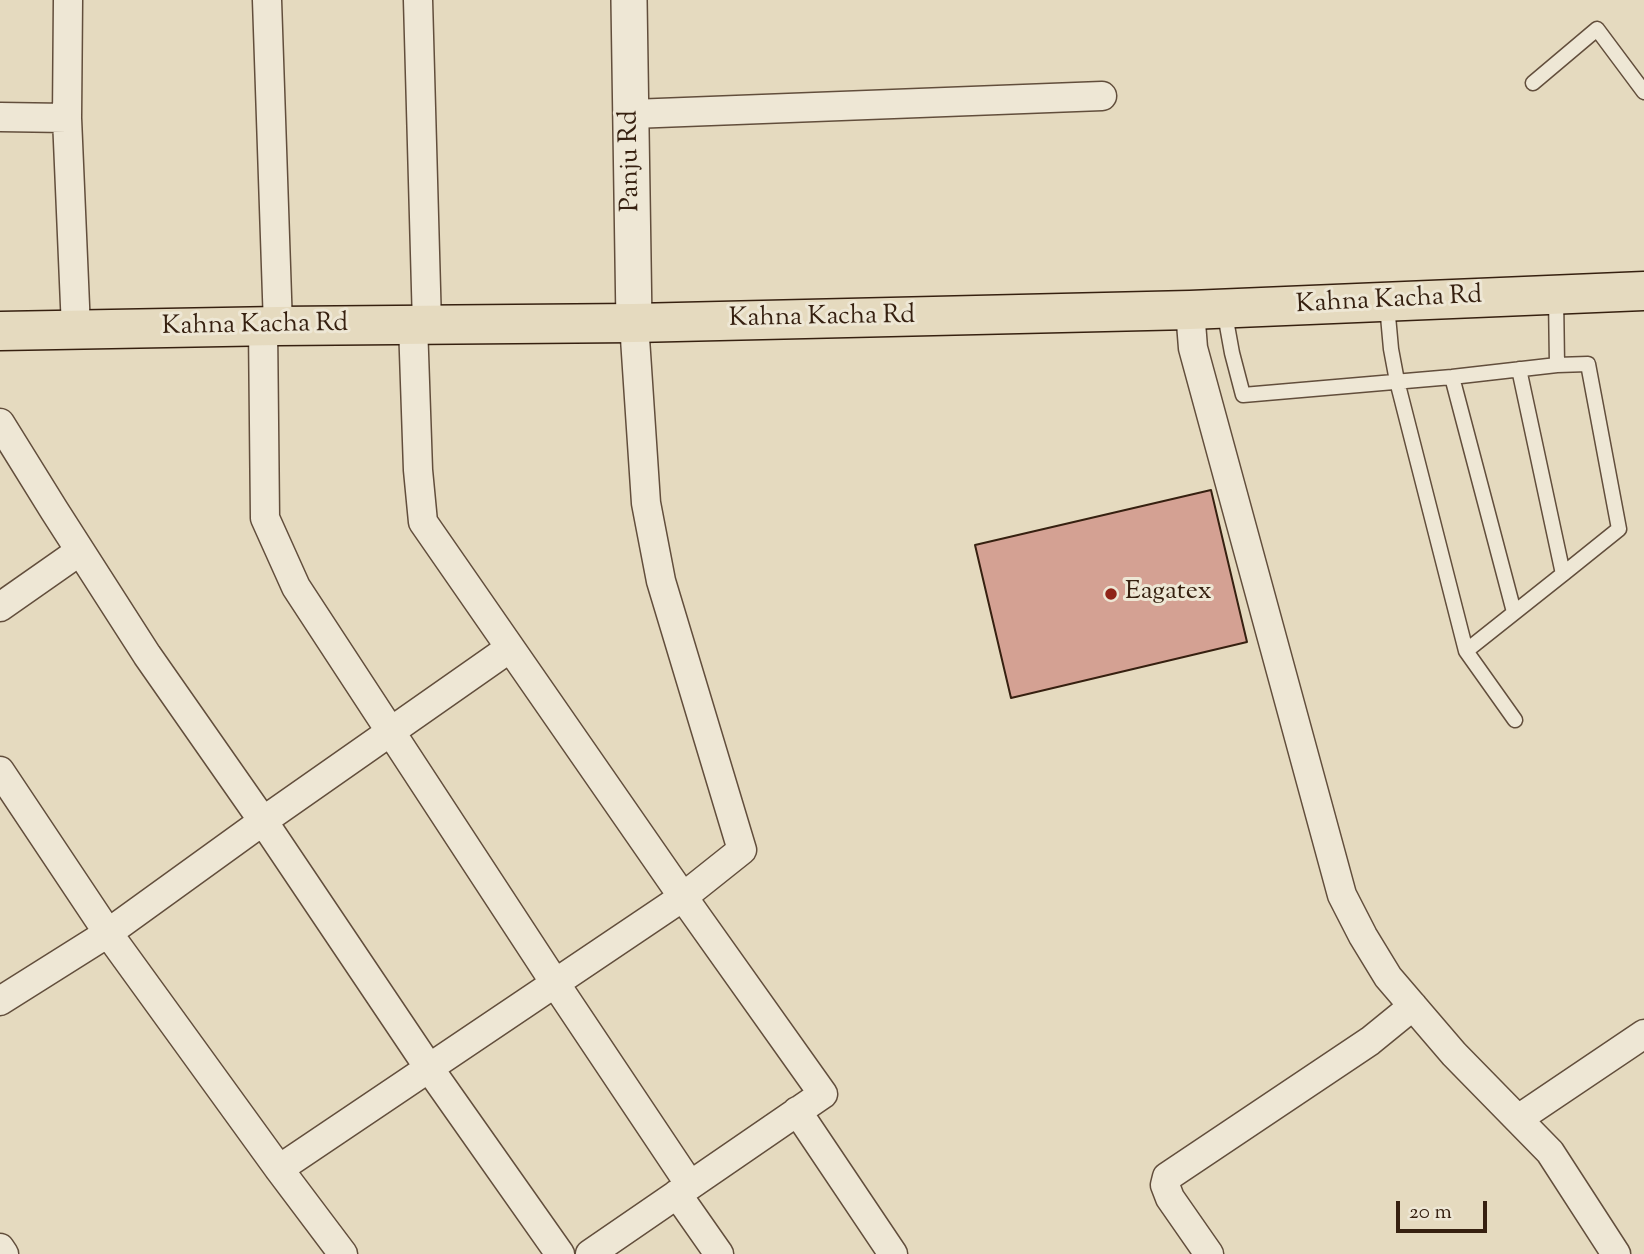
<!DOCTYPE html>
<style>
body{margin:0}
#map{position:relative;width:1644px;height:1254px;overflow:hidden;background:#e5dabf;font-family:"Sorts Mill Goudy",serif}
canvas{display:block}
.scale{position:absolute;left:1396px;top:1201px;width:91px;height:32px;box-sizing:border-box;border:4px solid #362010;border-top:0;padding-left:9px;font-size:21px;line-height:24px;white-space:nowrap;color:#362010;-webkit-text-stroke:5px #eee7d5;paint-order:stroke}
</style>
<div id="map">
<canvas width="1644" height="1254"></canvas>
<div class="scale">20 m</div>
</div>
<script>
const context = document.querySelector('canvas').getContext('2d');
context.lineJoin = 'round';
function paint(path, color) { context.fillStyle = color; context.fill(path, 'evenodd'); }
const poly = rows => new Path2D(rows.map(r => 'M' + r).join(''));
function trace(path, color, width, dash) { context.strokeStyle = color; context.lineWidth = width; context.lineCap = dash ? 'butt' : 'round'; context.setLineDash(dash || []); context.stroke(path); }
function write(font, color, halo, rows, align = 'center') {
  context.font = font + ' "Sorts Mill Goudy",serif'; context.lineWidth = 6; context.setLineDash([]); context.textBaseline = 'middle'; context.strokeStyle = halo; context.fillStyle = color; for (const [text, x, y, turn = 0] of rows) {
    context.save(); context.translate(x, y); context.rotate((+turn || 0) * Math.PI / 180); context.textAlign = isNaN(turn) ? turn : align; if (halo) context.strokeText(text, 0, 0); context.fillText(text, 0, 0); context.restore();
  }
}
const building = poly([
 [1211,490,1247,642,1011,698,975,545,1211,490]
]);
paint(building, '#d4a193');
trace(building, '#362010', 2);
const service = poly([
 [1533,83,1597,29,1644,92],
 [1387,305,1391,349,1397,381,1466,651],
 [1224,309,1232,353,1243,395,1452,377,1557,365,1556,296],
 [1519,369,1563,574,1619,529,1588,364,1557,365],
 [1452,377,1514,612],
 [1515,720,1466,651,1563,574]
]);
const minor = poly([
 [68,0,67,118,76,329],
 [267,0,278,326],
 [418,0,427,325],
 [632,114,1102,96],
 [0,117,67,118],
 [1190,310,1193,348,1342,895,1363,936,1388,977,1454,1054,1550,1152,1616,1254],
 [413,324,418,470,423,522,683,897,823,1094,590,1254],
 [263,327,265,518,296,587,555,983,690,1185],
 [0,423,54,510,147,655,263,821,429,1068,560,1254],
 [0,607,80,551],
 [0,771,108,933,0,1001],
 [797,1111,893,1254],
 [1518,1119,1644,1034],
 [279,1169,683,897,742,850,661,581,646,503,634,323],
 [677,1194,719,1254],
 [0,1248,4,1254],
 [343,1254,279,1169,108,933,263,821,510,648],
 [1209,1254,1170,1198,1165,1185,1167,1177,1370,1041,1413,1006]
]);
const tertiary = poly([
 [629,0,634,323]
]);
const primary = poly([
 [0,331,278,326,634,323,1190,310,1644,291]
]);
trace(service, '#624e3c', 17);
trace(minor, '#624e3c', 31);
trace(tertiary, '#624e3c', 38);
trace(primary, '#362010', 41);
trace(service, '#eee7d5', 14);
trace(minor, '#eee7d5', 28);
trace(tertiary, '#eee7d5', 35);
trace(primary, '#e5dabf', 38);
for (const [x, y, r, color] of [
 [1111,594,7,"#8f2418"]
]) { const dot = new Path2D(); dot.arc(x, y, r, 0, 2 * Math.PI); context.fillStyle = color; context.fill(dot); trace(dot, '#eee7d5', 2.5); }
write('26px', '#362010', '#eee7d5', [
 ["Panju Rd",632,161,-91],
 ["Kahna Kacha Rd",1389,302,-3],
 ["Kahna Kacha Rd",822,319,-1],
 ["Kahna Kacha Rd",255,327,-1]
]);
write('26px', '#362010', '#eee7d5', [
 ["Eagatex",1125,594]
], 'left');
</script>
